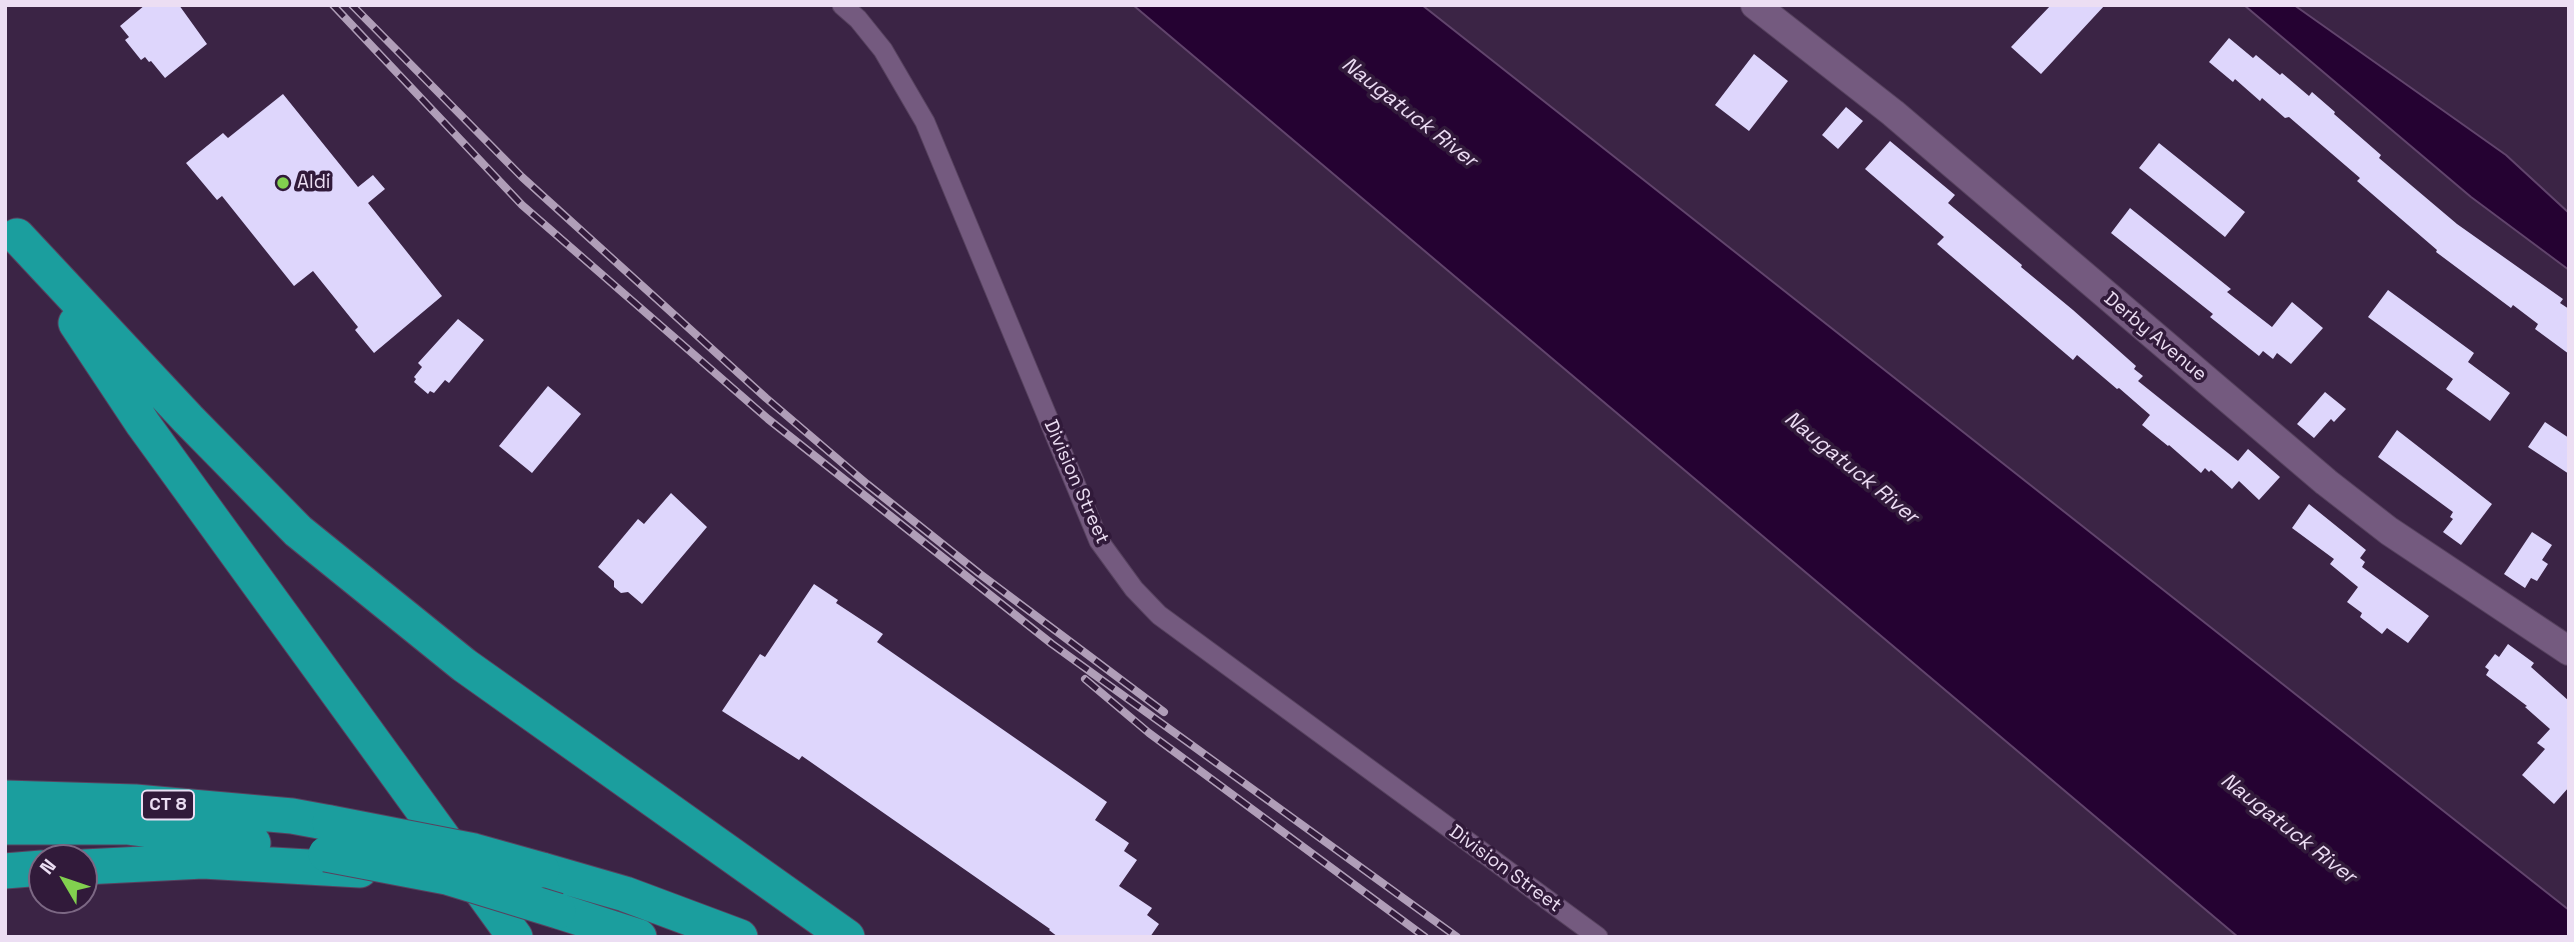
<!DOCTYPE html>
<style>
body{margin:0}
#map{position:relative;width:2574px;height:942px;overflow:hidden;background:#3b2445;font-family:"Space Grotesk",sans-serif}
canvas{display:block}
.frame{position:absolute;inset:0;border:7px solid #ecdef3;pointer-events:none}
.north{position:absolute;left:28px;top:844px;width:70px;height:70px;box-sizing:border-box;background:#311a3a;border:2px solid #7c6884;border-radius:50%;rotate:309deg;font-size:19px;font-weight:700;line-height:28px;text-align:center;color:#ecdef3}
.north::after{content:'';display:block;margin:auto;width:24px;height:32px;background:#82d04f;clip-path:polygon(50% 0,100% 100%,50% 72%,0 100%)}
</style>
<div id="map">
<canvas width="2574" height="942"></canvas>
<div class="frame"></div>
<div class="north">N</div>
</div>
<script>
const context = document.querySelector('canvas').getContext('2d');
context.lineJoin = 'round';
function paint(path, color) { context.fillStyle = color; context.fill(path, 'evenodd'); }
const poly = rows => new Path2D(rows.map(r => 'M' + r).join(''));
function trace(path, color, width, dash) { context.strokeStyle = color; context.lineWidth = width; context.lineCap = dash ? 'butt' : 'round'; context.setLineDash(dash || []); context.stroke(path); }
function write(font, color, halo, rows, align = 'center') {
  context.font = font + ' "Space Grotesk",sans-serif'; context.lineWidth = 7; context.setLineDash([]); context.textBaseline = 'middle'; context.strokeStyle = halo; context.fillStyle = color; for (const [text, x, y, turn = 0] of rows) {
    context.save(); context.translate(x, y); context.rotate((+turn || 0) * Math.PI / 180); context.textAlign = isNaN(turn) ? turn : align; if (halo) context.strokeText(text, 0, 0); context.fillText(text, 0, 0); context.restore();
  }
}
const water = poly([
 [1133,5,1422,5,2569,910,2569,937,2238,937,1133,5],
 [2244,5,2294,5,2506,155,2569,213,2569,270,2471,197,2244,5]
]);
paint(water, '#250232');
trace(water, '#61446c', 2);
paint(poly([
 [145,5,179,5,207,44,165,78,151,61,149,62,145,57,141,60,125,40,129,37,120,26],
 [2051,5,2105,5,2041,74,2011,47],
 [2229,38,2253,58,2256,55,2280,75,2282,73,2309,96,2312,92,2335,112,2334,114,2381,155,2379,158,2457,224,2563,299,2560,303,2569,309,2569,354,2535,329,2538,324,2513,305,2511,308,2436,252,2437,250,2357,181,2360,178,2289,117,2285,118,2262,98,2260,101,2235,79,2233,82,2209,62],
 [1754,54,1788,81,1749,131,1715,105],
 [283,94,358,187,373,175,385,189,368,203,442,296,374,353,355,330,358,327,313,271,294,286,222,196,217,200,186,163,223,133,228,138],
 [1846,107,1863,121,1838,149,1822,135],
 [1890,141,1955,195,1948,203,2022,265,2021,267,2073,310,2136,366,2134,369,2143,376,2138,381,2238,461,2248,449,2280,477,2259,500,2239,481,2232,489,2211,470,2209,472,2205,468,2201,473,2169,445,2168,446,2142,425,2150,415,2119,388,2117,389,2077,355,2073,360,1937,244,1944,237,1865,169],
 [2159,143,2245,212,2225,237,2139,168],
 [2130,208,2231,289,2227,292,2272,327,2292,302,2323,328,2291,364,2277,353,2273,359,2263,351,2259,356,2210,317,2213,314,2111,233],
 [2388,290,2474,353,2468,362,2510,393,2490,421,2446,389,2453,379,2368,317],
 [458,319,484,340,449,383,445,380,434,393,430,391,428,394,414,382,416,379,414,377,422,367,418,363],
 [548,386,581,414,532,473,499,446],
 [2325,392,2346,409,2334,422,2331,419,2314,438,2297,424],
 [2545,422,2569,438,2569,474,2528,447],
 [2397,430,2492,504,2461,545,2443,532,2453,519,2450,517,2453,512,2378,457],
 [671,493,707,527,642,604,628,592,621,593,614,587,614,581,598,567,638,519,644,524],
 [2309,504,2366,550,2360,558,2365,562,2362,567,2429,616,2408,643,2387,628,2382,634,2360,617,2362,613,2347,602,2358,587,2330,564,2334,559,2292,528],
 [2532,532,2552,545,2542,560,2548,564,2537,581,2531,578,2525,588,2504,574],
 [814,584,838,600,836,603,883,634,877,642,1107,802,1095,820,1129,843,1124,851,1137,860,1119,886,1152,908,1147,915,1159,924,1150,937,1058,937,1049,930,1050,929,802,756,799,760,722,711,760,654,765,657],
 [2508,644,2534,663,2531,667,2569,701,2569,787,2554,804,2522,775,2545,749,2537,743,2550,729,2525,707,2527,706,2486,675,2489,670,2485,667,2495,654,2499,657]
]), '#ded6fc');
const minor = poly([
 [842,5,858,19,883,50,925,122,1099,541,1134,589,1159,615,1598,937]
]);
const secondary = poly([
 [1755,5,1893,113,2326,482,2389,531,2569,651]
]);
const motorway = poly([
 [17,236,188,419,298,531,464,665,847,937],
 [76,323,143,424,515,937],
 [5,798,135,802,292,816,330,823],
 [5,827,127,827,253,843],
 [84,867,203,861,360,870],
 [542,870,625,894,740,937],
 [5,871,42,868],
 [558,911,639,937]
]);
trace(minor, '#57425f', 21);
trace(secondary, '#57425f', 30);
trace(motorway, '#57425f', 37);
trace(minor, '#745a7f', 19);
trace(secondary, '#745a7f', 28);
trace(motorway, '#1b9e9e', 35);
const rail = poly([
 [333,5,522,205,768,419,1052,644,1457,937],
 [352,5,522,177,766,398,867,484,980,574,1164,712],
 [1085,679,1149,733,1425,937]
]);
trace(rail, '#b09eb8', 8);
trace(rail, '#311a3a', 5, [16]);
const motorwayBridge = poly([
 [330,823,474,851,542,870],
 [326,854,447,877,558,911]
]);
trace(motorwayBridge, '#57425f', 37, []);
trace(motorwayBridge, '#1b9e9e', 35);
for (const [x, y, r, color] of [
 [283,183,7,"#82d04f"]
]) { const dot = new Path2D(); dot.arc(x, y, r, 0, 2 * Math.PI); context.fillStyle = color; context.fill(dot); trace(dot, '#311a3a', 2.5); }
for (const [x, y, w] of [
 [168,805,52]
]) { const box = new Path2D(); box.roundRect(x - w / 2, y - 14.5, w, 29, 5); context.fillStyle = '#311a3a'; context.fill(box); trace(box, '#ecdef3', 2); }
write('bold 18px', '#ecdef3', null, [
 ["CT 8",168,805]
]);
write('19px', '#ecdef3', '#311a3a', [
 ["Aldi",297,183]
], 'left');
write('19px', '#ecdef3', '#311a3a', [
 ["Derby Avenue",2155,337,40],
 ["Division Street",1076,482,66],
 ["Division Street",1505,869,36]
]);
write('italic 21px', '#ecdcf4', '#311a3a', [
 ["Naugatuck River",1409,113,38],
 ["Naugatuck River",1851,468,39],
 ["Naugatuck River",2288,829,38]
]);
</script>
